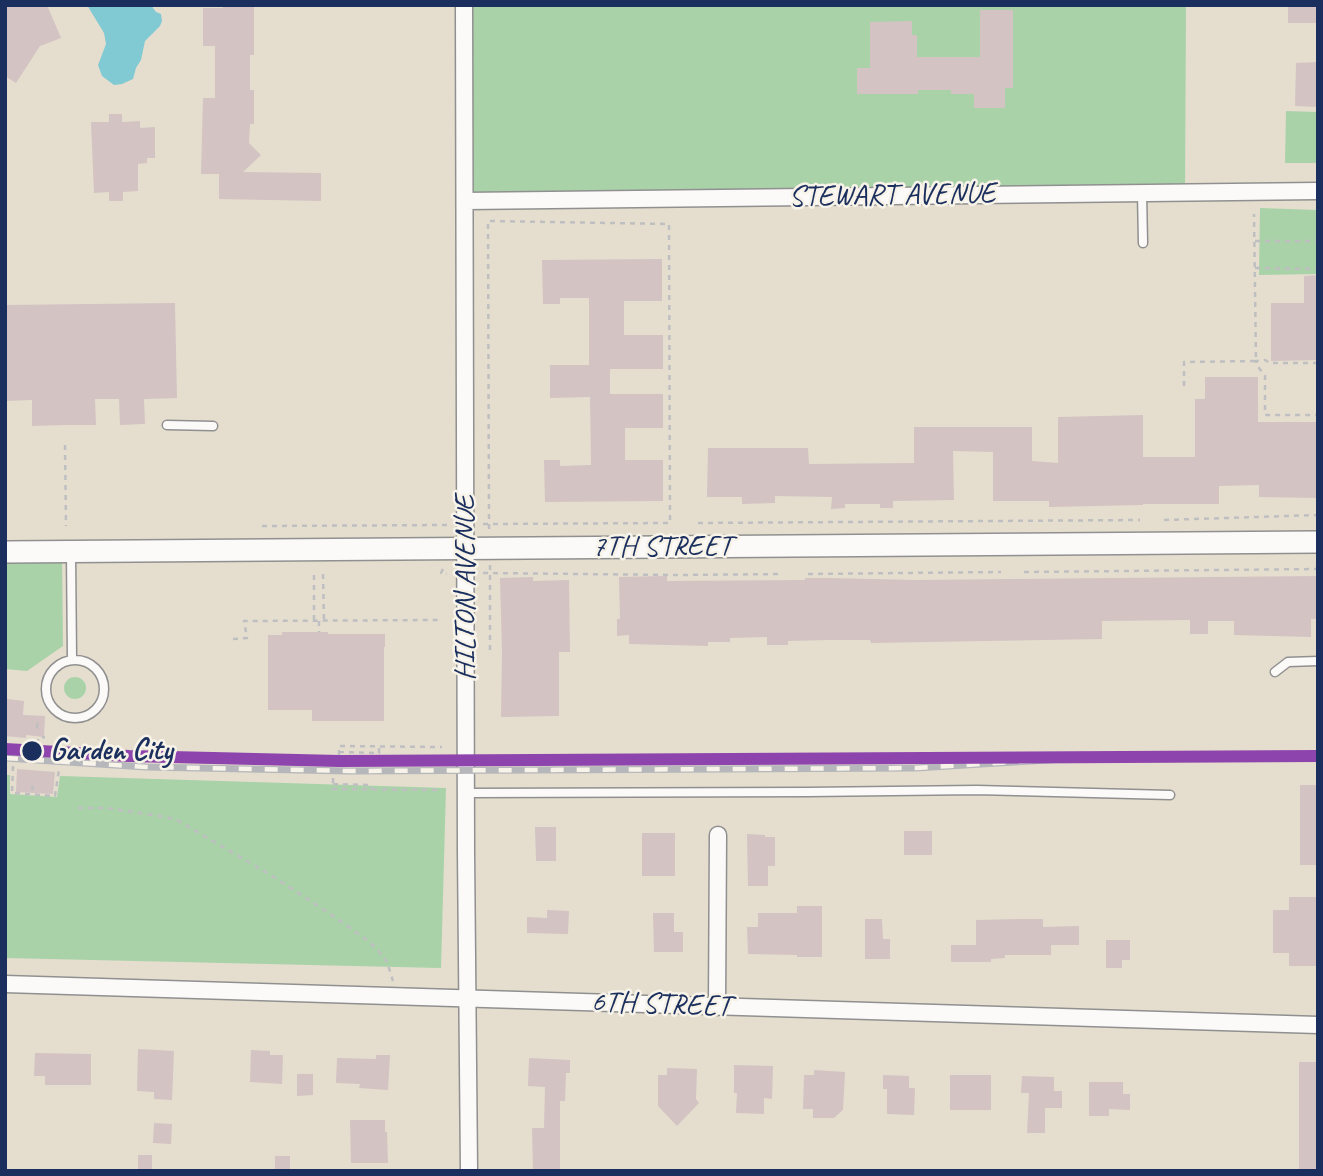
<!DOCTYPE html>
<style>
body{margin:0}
#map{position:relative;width:1323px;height:1176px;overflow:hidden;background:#e5dece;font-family:Caveat,sans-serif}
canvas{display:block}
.frame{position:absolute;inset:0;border:7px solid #1b2f5e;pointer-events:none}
</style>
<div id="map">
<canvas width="1323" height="1176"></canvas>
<div class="frame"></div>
</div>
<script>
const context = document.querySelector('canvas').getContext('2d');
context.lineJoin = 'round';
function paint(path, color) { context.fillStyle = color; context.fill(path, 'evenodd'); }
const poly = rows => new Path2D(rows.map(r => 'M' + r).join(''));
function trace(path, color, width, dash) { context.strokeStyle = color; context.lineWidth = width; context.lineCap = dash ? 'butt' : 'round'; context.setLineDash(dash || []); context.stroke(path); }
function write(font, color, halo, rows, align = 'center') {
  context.font = font + ' Caveat,sans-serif'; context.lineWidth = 5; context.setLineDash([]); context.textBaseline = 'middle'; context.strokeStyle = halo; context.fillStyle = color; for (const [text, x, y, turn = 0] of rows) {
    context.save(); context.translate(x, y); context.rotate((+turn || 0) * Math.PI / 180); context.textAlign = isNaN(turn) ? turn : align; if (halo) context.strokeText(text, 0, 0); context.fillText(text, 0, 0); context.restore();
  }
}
paint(poly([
 [464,5,1186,5,1185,195,466,201],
 [1286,111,1318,112,1318,163,1285,163],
 [1260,208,1318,210,1318,274,1259,275],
 [62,550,63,646,27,671,5,669,5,551],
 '64 688a11 11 0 1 1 22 0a11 11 0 1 1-22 0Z',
 [5,775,10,775,10,794,57,797,60,776,446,788,441,968,5,958]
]), '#a9d2a9');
paint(poly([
 [87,5,151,5,156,12,161,14,162,21,160,26,145,41,141,60,136,68,133,79,122,84,114,85,102,76,98,65,106,44,104,33]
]), '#82cad3');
paint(poly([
 [5,5,47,5,61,38,40,46,16,83,5,76],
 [223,5,254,5,254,55,250,55,250,90,254,90,254,124,250,124,249,143,261,155,243,172,321,173,321,201,219,199,219,174,201,174,203,98,215,98,215,46,203,46,203,8,223,8],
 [1288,5,1318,5,1318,23,1288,23],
 [980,10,1013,10,1013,88,1005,88,1005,108,974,108,974,94,951,94,951,90,918,90,918,94,857,94,857,68,870,68,870,22,912,21,912,35,917,35,917,57,980,57],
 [1318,62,1318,107,1295,106,1296,63],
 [109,114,122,114,122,122,140,121,140,128,155,127,155,158,147,158,147,163,138,164,138,191,123,192,123,201,109,201,109,192,94,193,91,122,109,122],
 [662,259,662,301,624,301,624,335,663,335,663,369,610,369,610,394,663,394,663,428,625,428,625,460,663,460,663,501,545,502,544,460,560,460,560,466,591,465,590,397,550,398,550,365,589,365,589,298,560,298,560,304,543,304,542,260],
 [1318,275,1318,360,1271,361,1271,303,1304,303,1304,276],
 [175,303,177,398,144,399,145,424,120,425,119,399,95,399,96,425,65,425,32,426,32,400,5,401,5,305],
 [1205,377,1258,377,1258,422,1318,422,1318,498,1259,497,1259,485,1219,486,1219,504,1143,504,1143,505,1049,507,1049,501,993,501,993,452,953,451,954,500,893,501,893,508,880,508,880,504,845,504,845,508,831,509,832,497,775,496,775,503,742,504,742,497,707,497,708,448,808,448,809,464,914,463,914,427,1032,427,1032,461,1058,463,1058,417,1143,415,1143,457,1195,457,1195,399,1205,399],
 [667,576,667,581,805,580,805,578,828,578,915,580,1318,576,1318,619,1311,619,1311,637,1234,635,1234,621,1208,621,1208,634,1190,634,1190,620,1102,621,1102,639,871,643,870,640,829,640,788,641,788,645,767,645,767,637,730,638,730,642,708,642,708,646,629,644,629,635,617,636,617,619,620,619,619,577],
 [533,577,533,581,569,580,570,652,559,652,559,716,501,717,502,653,500,578],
 [282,632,328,632,328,634,385,634,385,647,384,647,384,721,312,721,312,710,268,710,268,635,282,635],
 [7,699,24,701,23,715,45,716,44,737,26,735,26,738,5,736],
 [17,769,55,772,53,794,16,792],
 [1300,785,1318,785,1318,865,1300,865],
 [535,827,556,827,556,861,536,861],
 [904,831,932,831,932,855,904,855],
 [642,833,675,833,675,876,642,876],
 [747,834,765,835,765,837,775,837,775,866,768,866,768,886,748,886],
 [1289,897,1318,897,1318,966,1289,966,1289,953,1273,953,1273,910,1289,910],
 [797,906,822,906,822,957,797,957,797,955,748,954,747,927,758,927,758,913,797,913],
 [547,910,569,911,568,934,527,933,527,917,547,918],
 [653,913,674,913,674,932,683,932,683,952,654,952],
 [865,919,882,919,883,939,890,939,890,959,865,959],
 [1018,919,1043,919,1043,927,1079,926,1079,945,1051,945,1051,955,1005,955,1005,958,991,959,991,962,951,962,951,945,976,945,976,920],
 [1106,940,1130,940,1130,960,1122,960,1122,968,1106,968],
 [138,1049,174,1051,172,1100,154,1099,154,1092,137,1091],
 [251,1050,270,1051,270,1055,283,1055,282,1084,250,1082],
 [35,1053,91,1054,91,1085,45,1085,45,1076,34,1076],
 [376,1055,390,1055,388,1090,359,1088,360,1084,336,1083,337,1058,376,1059],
 [529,1058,570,1060,570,1073,566,1073,565,1101,560,1101,560,1171,533,1171,532,1128,544,1128,545,1087,528,1086],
 [1299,1062,1318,1062,1318,1171,1299,1171],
 [734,1065,773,1066,772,1099,764,1098,764,1114,736,1113,737,1093,734,1093],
 [667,1068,697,1069,696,1099,699,1103,677,1126,658,1106,658,1075,667,1075],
 [814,1070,845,1072,843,1110,834,1118,813,1118,813,1109,803,1109,804,1075,814,1075],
 [297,1074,313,1074,313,1095,297,1096],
 [883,1075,909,1076,909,1088,915,1088,914,1115,887,1114,887,1089,883,1089],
 [950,1075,991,1075,991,1110,950,1110],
 [1022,1076,1054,1077,1054,1091,1062,1091,1062,1108,1045,1108,1045,1133,1027,1133,1029,1093,1021,1093],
 [1089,1082,1123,1082,1123,1094,1130,1094,1130,1110,1109,1109,1109,1116,1089,1116],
 [350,1120,385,1120,385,1132,387,1132,388,1163,351,1163],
 [154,1123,172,1124,171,1144,153,1143],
 [138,1155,152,1155,152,1171,138,1171],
 [275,1156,290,1156,290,1171,275,1171]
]), '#d3c3c3');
const service = poly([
 [1142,193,1143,243],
 [167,425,213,426],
 [71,554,72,659],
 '46 689a29 29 0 1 1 58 0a29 29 0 1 1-58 0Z',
 [1275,672,1288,662,1318,661],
 [467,793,808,792,977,790,1170,795]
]);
const minor = poly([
 [464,5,466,852,469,1171],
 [466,201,1318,191],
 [5,984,1318,1025],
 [717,1007,718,835]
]);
const tertiary = poly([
 [5,552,1318,542]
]);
trace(service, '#909090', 11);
trace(minor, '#909090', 19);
trace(tertiary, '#909090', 24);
trace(poly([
 [1255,241,1318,241],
 [1255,268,1318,269],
 [1318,363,1270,363,1265,360,1256,361,1256,364,1265,376,1265,415,1318,415],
 [1184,386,1184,362,1256,361,1254,214],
 [65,445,66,526],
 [1164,520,1318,515],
 [698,523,1140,520],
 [483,524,489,524,670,523,669,224,488,221,489,524,489,529],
 [262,526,448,525],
 [490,565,490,653],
 [443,569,441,573,447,574],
 [1024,572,1318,569],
 [483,573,678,575,782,574],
 [323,574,324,620],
 [808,574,1001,572],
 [314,620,314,574],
 [319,621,319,632],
 [233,639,247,638,244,621,442,620],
 [37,728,38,721],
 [38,744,38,738,45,737],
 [339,752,379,753,379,747],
 [339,755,339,746,442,747],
 [13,766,12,793,55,796,59,769],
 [333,778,333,789,442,790],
 [333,784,371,785,371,789],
 [32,790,33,786],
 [78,808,107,808,165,817,177,820,269,874,326,911,367,940,378,950,387,962,393,981]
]), '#bfbfc1', 2.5, [5, 5]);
trace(service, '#fbfaf8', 8);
trace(minor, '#fbfaf8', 16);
trace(tertiary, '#fbfaf8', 21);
const rail = poly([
 [1170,756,1318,756],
 [5,758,146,767,349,771,916,768,1096,757]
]);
trace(rail, '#b5b7ba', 7);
trace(rail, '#f7f3e8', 4.5, [13]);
trace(poly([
 [5,749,129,756,339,761,1318,756]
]), '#8e44ad', 12);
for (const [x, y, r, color] of [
 [32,751,11,"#1b2f5e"]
]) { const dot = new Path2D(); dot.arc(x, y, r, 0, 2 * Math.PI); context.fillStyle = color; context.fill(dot); trace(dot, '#f7f3e8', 2.5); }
write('30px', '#1b2f5e', '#f7f3e8', [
 ["STEWART AVENUE",892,196,-1],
 ["7TH STREET",662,547],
 ["HILTON AVENUE",466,588,-90],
 ["6TH STREET",661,1005,2]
]);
write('bold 30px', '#1b2f5e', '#f7f3e8', [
 ["Garden City",50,751]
], 'left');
</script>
